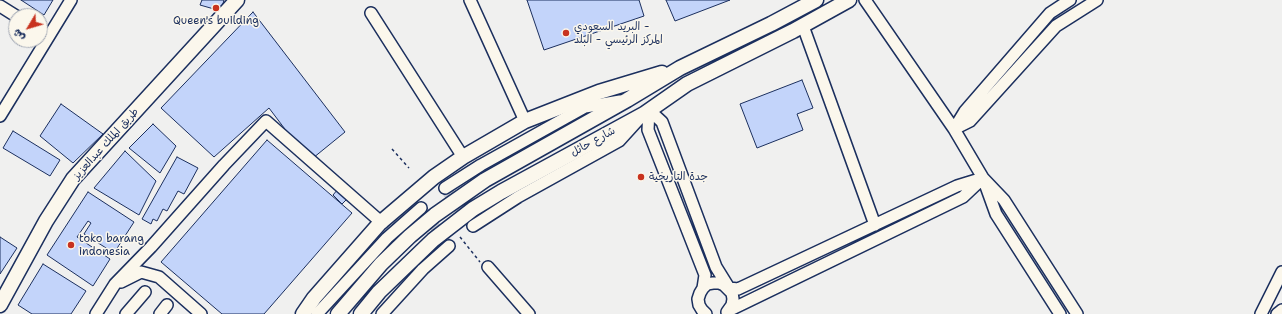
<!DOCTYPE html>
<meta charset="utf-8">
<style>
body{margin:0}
#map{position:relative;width:1282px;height:314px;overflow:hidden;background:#f0f0ef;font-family:"Shantell Sans","Playpen Sans Arabic",sans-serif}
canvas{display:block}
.north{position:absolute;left:8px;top:8px;width:40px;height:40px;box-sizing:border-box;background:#fbf7ec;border:1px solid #a1a7b3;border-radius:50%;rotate:232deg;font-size:11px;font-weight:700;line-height:16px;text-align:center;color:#1b2f5e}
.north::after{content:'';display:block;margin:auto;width:14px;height:18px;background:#c8321e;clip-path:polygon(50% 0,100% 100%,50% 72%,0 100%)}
</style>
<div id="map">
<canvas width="1282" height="314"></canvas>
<div class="north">ش</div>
</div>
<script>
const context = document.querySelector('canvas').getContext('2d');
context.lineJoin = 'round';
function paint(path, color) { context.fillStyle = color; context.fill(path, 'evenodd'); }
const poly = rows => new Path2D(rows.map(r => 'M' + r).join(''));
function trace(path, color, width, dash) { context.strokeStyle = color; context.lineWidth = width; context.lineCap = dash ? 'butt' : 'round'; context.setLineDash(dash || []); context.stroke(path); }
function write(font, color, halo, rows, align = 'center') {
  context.font = font + ' "Shantell Sans","Playpen Sans Arabic",sans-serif'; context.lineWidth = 3; context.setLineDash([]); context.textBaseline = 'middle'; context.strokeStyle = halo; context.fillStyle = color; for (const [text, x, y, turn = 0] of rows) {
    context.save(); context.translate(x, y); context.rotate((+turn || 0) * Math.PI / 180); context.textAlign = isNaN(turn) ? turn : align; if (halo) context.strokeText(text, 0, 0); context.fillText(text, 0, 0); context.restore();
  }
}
const building = poly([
 [21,0,53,0,44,15,21,0],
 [202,0,224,0,221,11,200,5,202,0],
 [527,0,639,0,644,16,544,50,527,0],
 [666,0,730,0,675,21,666,0],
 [253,12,345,132,313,158,303,153,269,108,214,157,161,108,253,12],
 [802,80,813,108,797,114,803,130,757,148,740,104,802,80],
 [61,104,103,134,73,163,40,136,61,104],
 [153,124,176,146,160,173,129,148,153,124],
 [13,131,60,160,50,176,3,148,13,131],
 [267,140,352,213,264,314,222,314,161,262,267,140],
 [125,151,156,181,139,215,94,188,125,151],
 [177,157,198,168,184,194,178,191,167,211,163,209,157,221,153,219,151,224,142,219,177,157],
 [338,189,348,198,342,204,333,195,338,189],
 [88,192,134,222,114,253,84,234,91,223,88,221,77,237,110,259,93,286,47,255,88,192],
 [0,237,17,248,0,274,0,237],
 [43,264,86,291,71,314,32,314,18,305,43,264]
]);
paint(building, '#c3d4fa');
trace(building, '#1b2f5e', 1);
trace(poly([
 [445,188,469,222],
 [421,208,449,246]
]), '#c5c9d2', 11, [11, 5.5]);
const minor = poly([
 [470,0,525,121],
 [865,0,954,129,983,178,996,214,1060,314],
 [0,6,16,16],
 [371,13,463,157],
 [803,26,875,225],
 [649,110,662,122,716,267,729,288,738,289,957,186,983,178,1004,200,1077,314],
 [649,110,648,130,705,275,703,288],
 [0,116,71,0],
 [954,129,970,121,1056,26,1097,0],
 [954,129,965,111,1050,13,1070,0],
 [445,188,481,165,585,107,620,101],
 [473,226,518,197,619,141,639,119],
 [488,267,529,314],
 [121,282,141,272,159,277,201,314],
 [730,310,963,197,981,180],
 [96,314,115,284,151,247,224,165,266,121,382,223],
 [126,314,145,292],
 [160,314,167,305],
 [317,314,387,238,421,208],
 [382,314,423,269,449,246],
 [706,314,702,310,699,305,698,299,700,293,703,288,707,284,713,283,719,283,724,285,732,293,733,299,732,305,727,312],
 [1261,314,1282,272],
 [1277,314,1282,310]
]);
const major = poly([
 [0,305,46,221,73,179,237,0],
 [303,314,314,298,380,223,434,177,463,157,525,121,599,92,662,73],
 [338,314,381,264,410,236,435,215,485,180,627,100,680,68,771,24,816,0],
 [361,314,379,292,433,240,473,209,501,192,644,114,687,84,793,31,849,0]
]);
trace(minor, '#1b2f5e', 14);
trace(major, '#1b2f5e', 17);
trace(poly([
 [392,149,409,168],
 [460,237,480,262]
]), '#1b2f5e', 1.5, [3, 3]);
trace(minor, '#fbf7ec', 11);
trace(major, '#fbf7ec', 14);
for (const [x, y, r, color] of [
 [216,8,4,"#c8321e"],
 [566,33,4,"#c8321e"],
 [641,177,4,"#c8321e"],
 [71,245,4,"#c8321e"]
]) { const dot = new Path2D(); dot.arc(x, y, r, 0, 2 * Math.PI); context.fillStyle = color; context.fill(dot); trace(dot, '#fbf7ec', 1.5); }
write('11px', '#1b2f5e', '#fbf7ec', [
 ["Queen's building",216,21,"center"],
 ["البريد السعودي -",574,27],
 ["المركز الرئيسي - البلد",574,40],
 ["جدة التاريخية",649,177],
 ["toko barang",79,239],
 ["indonesia",79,252]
], 'left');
write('11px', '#1b2f5e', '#fbf7ec', [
 ["شارع حائل",593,142,-29],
 ["طريق الملك عبدالعزيز",106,144,-48]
]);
</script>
